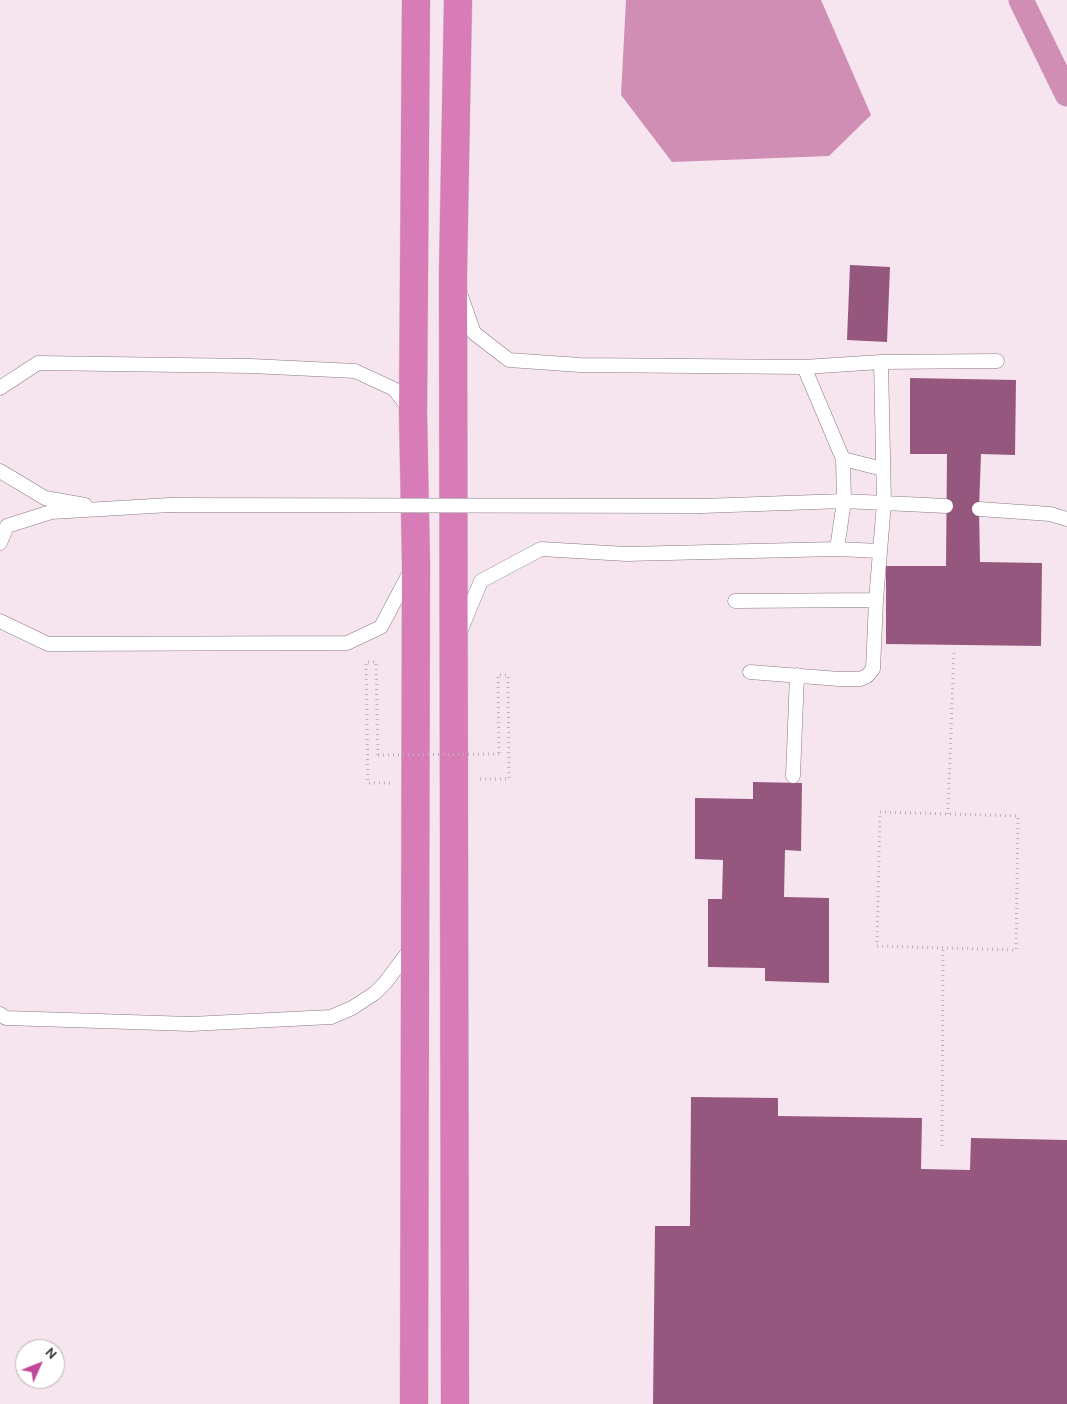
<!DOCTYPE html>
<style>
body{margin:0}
#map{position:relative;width:1067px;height:1404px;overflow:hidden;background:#f6e5ee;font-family:Overpass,sans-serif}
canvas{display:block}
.north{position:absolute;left:15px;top:1339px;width:50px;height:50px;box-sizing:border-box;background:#fff;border:1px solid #b3b0b2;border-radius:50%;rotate:46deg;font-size:14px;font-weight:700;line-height:20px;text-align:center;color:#413a3e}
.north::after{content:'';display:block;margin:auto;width:18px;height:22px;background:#c24799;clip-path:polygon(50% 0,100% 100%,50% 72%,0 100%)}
</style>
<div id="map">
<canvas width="1067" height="1404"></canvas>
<div class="north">N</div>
</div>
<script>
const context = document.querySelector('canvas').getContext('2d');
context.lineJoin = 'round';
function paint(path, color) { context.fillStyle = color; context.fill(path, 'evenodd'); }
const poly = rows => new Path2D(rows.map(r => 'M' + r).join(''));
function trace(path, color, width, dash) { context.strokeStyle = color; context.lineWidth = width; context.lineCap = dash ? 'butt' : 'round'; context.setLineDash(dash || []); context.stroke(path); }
paint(poly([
 [626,0,821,0,871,115,829,156,672,162,621,95]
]), '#d08eb5');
trace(poly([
 [1021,0,1067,94]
]), '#d08eb5', 25);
paint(poly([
 [850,265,890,267,887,342,847,340],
 [910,378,1016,380,1015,455,981,454,979,509,980,562,1042,563,1041,646,886,644,886,566,946,566,947,454,910,454],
 [753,782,802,783,801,851,785,850,784,897,829,898,829,983,765,981,765,968,708,967,708,899,722,899,723,860,695,859,695,798,753,799],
 [691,1097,778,1098,778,1116,922,1118,921,1169,970,1170,971,1138,1067,1140,1067,1404,653,1404,655,1226,690,1226]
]), '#95577d');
const service = poly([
 [881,362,997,361],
 [0,388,38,363,251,366,355,371,394,389,411,411],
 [843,459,883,469],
 [0,471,45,498,85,505],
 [702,506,844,501,946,506],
 [979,509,1050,514,1067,519],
 [0,543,7,526,51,512,170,505],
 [837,549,880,551],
 [735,601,876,600,884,503,881,362,804,367],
 [0,621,48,644,347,643,381,627,410,572],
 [460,632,481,581,541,549,626,554,837,549,844,501,843,459,804,367,580,365,509,360,474,333,461,296],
 [750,672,839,679,860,679,867,676,873,669,876,600],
 [793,776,797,675],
 [0,1014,6,1018,191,1024,331,1017,352,1008,375,993,385,983,412,947]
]);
const trunk = poly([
 [414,1404,416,563,413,413,416,0],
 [455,1404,453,273,458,0]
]);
trace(service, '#877880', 15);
trace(trunk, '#cecccd', 29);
trace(poly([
 [378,755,376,662,366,662,368,783,390,783],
 [480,779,509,779,508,675,498,675,499,754],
 [880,812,1018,816,1016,950,877,946,880,812],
 [948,814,954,649],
 [942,1146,943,947]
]), '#beb0b7', 3, [1, 4]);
trace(service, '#fff', 14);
trace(trunk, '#d87cb8', 28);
const serviceBridge = poly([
 [170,505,702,506]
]);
trace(serviceBridge, '#877880', 15, []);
trace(poly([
 [378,755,499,754]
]), '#beb0b7', 3, [1, 4]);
trace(serviceBridge, '#fff', 14);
</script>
